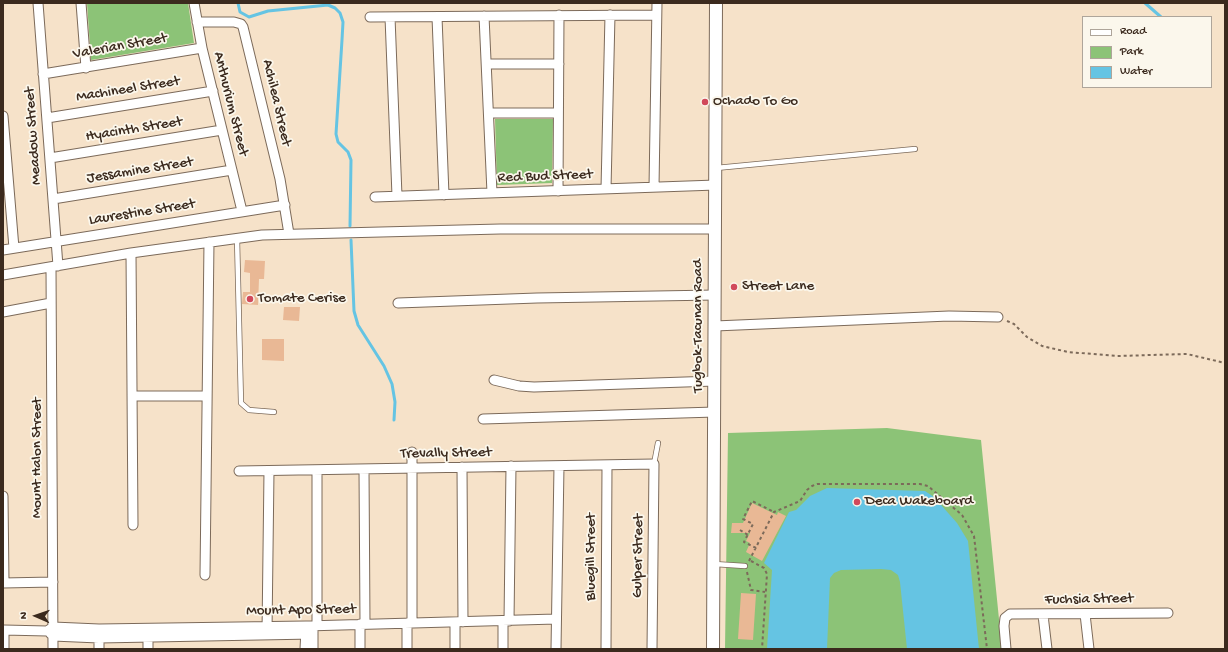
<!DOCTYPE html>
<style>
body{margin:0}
#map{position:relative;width:1228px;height:652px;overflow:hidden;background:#f6e2c9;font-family:"Gochi Hand",sans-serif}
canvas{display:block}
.frame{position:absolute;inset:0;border:4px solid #3b2a1e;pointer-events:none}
.legend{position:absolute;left:1082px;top:16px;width:130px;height:72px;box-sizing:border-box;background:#fbf7ec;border:1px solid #aea59a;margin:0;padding:5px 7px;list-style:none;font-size:12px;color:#3b2a1e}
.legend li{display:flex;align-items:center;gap:8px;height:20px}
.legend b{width:20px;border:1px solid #aea59a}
.north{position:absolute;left:16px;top:596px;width:40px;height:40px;-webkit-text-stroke:3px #fbf7ec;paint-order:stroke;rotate:272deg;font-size:11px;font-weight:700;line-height:16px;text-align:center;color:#3b2a1e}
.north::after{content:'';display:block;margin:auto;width:14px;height:18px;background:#3b2a1e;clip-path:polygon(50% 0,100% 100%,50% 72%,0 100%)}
</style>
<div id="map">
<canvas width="1228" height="652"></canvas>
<div class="frame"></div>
<ul class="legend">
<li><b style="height:5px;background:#fff"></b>Road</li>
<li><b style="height:11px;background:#8cc377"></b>Park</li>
<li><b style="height:11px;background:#65c4e3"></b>Water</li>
</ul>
<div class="north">N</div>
</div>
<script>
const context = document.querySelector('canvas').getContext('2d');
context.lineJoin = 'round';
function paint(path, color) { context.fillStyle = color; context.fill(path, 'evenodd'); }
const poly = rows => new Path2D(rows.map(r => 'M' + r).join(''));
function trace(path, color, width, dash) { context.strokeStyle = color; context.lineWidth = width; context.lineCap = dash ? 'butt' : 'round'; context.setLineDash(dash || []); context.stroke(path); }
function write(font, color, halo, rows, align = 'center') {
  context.font = font + ' "Gochi Hand",sans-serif'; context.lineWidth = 3.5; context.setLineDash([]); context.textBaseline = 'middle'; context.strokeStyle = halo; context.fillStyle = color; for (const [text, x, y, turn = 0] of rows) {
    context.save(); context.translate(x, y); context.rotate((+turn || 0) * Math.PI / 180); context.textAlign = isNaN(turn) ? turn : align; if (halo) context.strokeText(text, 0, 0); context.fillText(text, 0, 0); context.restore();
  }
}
paint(poly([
 [87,3,188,3,194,43,91,60],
 [495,119,553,119,552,183,497,185],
 [887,428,981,440,1002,649,725,649,728,433]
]), '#8cc377');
paint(poly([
 [827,488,925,491,934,497,957,523,968,541,979,649,907,649,900,582,898,575,891,570,881,569,841,570,834,573,830,578,827,649,767,649,772,570,764,563,789,512,796,510,810,496]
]), '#65c4e3');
trace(poly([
 [238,3,240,12,249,17,268,11,328,5,335,8,340,13,343,22,342,40,336,134,338,142,348,152,351,160,350,226],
 [1145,3,1161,17],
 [351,240,354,311,358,325,384,366,392,384,395,402,394,420]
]), '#65c4e3', 3);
paint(poly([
 [245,260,265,261,264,279,259,279,258,305,242,304,243,292,250,292,250,273,244,272],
 [284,307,300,307,299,321,283,320],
 [262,339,284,339,284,361,262,360],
 [752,503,777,515,778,512,786,516,762,561,746,552,750,543,746,541,750,533,731,533,732,523,743,523],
 [741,593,756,594,753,640,738,639]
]), '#e9b895');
const service = poly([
 [716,168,915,149],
 [237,238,241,403,249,410,274,412],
 [654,464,658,443],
 [714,564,745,566]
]);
const minor = poly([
 [38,3,58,266],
 [81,3,86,68],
 [194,3,202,48,242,211],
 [484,16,492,193],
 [370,17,656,15],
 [390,17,397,196],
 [437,17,444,195],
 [197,22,234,22,241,24,243,27,280,179,289,234],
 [487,64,559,64],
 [43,74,202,48],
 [489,113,558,113],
 [3,116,14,248],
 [47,118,213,91],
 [50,158,222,130],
 [654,187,657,3],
 [606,189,610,15],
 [558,191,559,15],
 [375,197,716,185],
 [53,199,232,170],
 [3,250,285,205],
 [131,253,133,525],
 [51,267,53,649],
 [3,275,131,253,262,235,500,229,715,229],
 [398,303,537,298,715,295],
 [3,312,51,303],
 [715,326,949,316,998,317],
 [494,380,519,386,534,387,715,381],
 [132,396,207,396],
 [483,419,715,412],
 [412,452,412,623],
 [462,467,463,622],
 [364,469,365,624],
 [239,471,654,464,652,649],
 [3,496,4,583],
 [205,575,209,242],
 [3,583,53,582],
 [1085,614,1089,649],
 [1043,615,1047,649],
 [509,621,511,466],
 [317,625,317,470],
 [267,632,269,471],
 [50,633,53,636,99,638,313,634],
 [4,649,4,630,47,631,53,627,99,629,306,626,556,619],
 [99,649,99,632],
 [148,649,148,632],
 [305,649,306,629],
 [313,649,313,628],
 [360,649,360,624],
 [407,649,407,623],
 [455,649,455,622],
 [503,649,503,621],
 [556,649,559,466],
 [606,649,607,465],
 [1006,649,1004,626,1005,618,1010,614,1168,613]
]);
const tertiary = poly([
 [713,649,716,3]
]);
trace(service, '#7c6a5a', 6);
trace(minor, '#7c6a5a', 11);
trace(tertiary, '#7c6a5a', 14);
trace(poly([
 [1007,321,1014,324,1027,337,1042,346,1068,352,1117,356,1187,354,1225,363],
 [740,530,748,535],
 [756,548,744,542,753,524,743,519,752,501,774,512],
 [749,561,774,512,800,501,807,490,812,486,817,484,920,484,928,486,962,515,974,536,987,649],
 [751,561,764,568,767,574,762,649],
 [747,572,751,590,765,592]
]), '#7c6a5a', 2, [3, 3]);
trace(service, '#fff', 4.5);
trace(minor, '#fff', 9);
trace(tertiary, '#fff', 12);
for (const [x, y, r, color] of [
 [705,102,4,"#d1495b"],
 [734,287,4,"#d1495b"],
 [250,299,4,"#d1495b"],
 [857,502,4,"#d1495b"]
]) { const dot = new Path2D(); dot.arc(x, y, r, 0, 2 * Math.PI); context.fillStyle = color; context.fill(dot); trace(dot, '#fbf7ec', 1.5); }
write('15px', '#3b2a1e', '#fbf7ec', [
 ["Valerian Street",120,47,-10],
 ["Machineel Street",128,90,-9],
 ["Achilea Street",276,103,77],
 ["Anthurium Street",230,104,76],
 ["Hyacinth Street",134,130,-9],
 ["Meadow Street",34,136,-94],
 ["Jessamine Street",140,171,-9],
 ["Red Bud Street",545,177,-2],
 ["Laurestine Street",142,213,-9],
 ["Tugbok-Tacunan Road",699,326,-90],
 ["Trevally Street",446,454,-1],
 ["Mount Halon Street",38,458,-90],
 ["Gulper Street",639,556,-89],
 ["Bluegill Street",592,557,-90],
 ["Fuchsia Street",1089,600,-1],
 ["Mount Apo Street",301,611,-1]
]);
write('15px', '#3b2a1e', '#fbf7ec', [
 ["Ochado To Go",713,102],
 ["Street Lane",742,287],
 ["Tomate Cerise",258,299],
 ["Deca Wakeboard",865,502]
], 'left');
</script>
